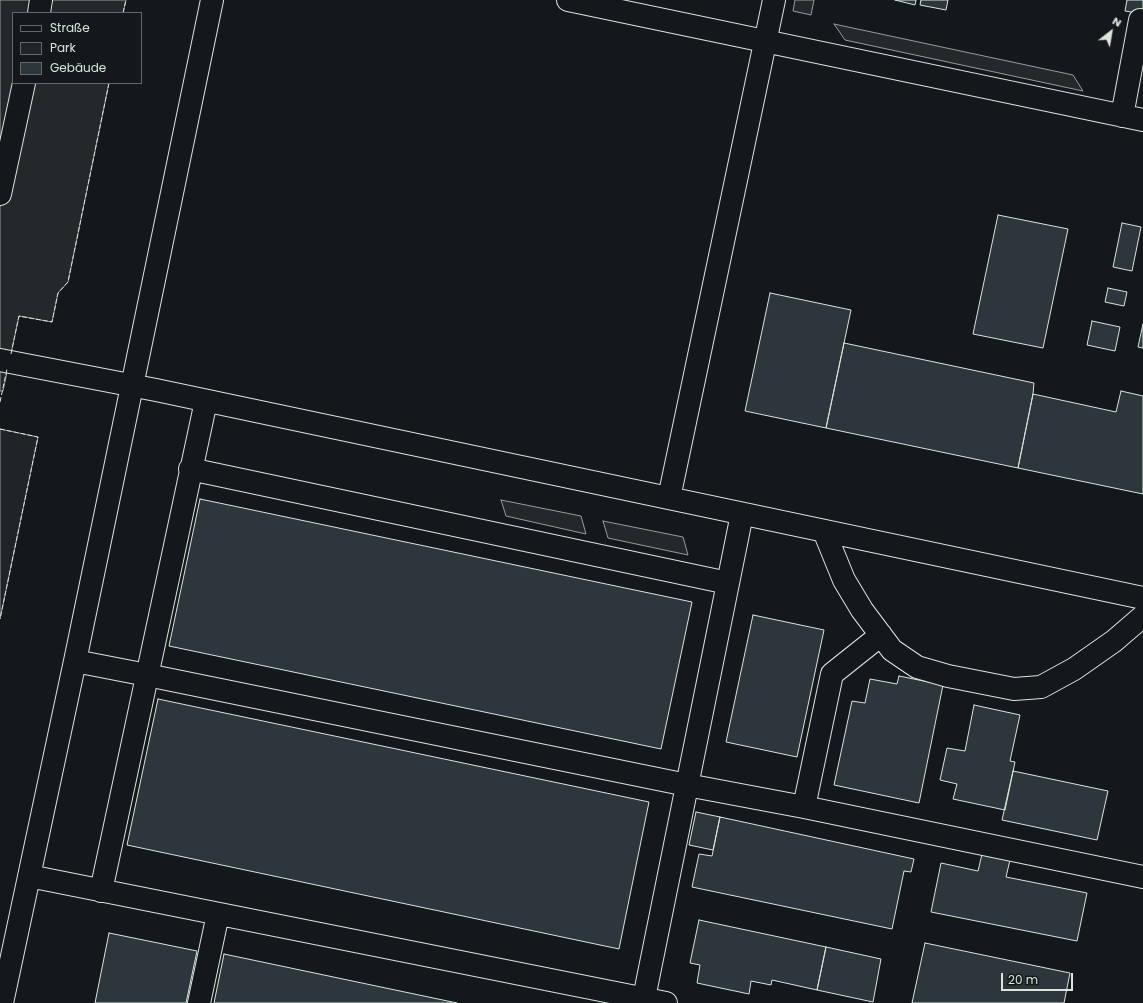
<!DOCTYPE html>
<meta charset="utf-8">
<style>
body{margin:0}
#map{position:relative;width:1143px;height:1003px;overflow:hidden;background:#14181c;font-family:Poppins,sans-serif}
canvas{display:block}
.legend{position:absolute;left:12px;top:12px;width:130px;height:72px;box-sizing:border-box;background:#14181c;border:1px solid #626a69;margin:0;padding:5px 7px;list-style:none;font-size:12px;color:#d8e6dc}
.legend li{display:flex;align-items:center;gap:8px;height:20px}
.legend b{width:20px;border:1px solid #626a69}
.north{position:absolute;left:1091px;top:12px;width:40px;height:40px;-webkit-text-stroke:3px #14181c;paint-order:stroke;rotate:31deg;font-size:11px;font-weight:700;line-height:16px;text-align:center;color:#d8e6dc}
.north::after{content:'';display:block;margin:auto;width:14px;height:18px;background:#d8e6dc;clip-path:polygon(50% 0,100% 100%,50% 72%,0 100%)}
.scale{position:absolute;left:1001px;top:973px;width:72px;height:18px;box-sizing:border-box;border:2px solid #d8e6dc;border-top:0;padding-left:5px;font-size:12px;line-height:14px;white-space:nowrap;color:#d8e6dc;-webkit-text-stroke:3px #14181c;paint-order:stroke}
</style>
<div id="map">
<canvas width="1143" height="1003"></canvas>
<ul class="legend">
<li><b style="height:5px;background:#14181c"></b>Straße</li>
<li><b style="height:11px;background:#202428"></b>Park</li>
<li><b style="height:11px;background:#2c363c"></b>Gebäude</li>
</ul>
<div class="north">N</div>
<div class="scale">20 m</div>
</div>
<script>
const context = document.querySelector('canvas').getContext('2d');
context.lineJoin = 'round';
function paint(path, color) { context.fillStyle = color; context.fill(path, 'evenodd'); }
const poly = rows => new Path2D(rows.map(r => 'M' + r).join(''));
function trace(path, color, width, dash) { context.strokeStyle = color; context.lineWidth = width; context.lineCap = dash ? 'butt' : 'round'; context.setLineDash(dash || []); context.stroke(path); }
const green = poly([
 [0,429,38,437,0,619,0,429]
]);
paint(green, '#202428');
trace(green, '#939e99', 1);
const parking = poly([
 [0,0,126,0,123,13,13,13,13,83,109,83,68,282,58,293,52,322,19,316,3,391,0,391,0,0],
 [795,0,814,0,811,15,793,11,795,0],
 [834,24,1073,75,1083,91,845,40,834,24],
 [501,500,581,516,586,534,506,516,501,500],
 [603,521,683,537,688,555,608,538,603,521]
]);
paint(parking, '#24282b');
trace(parking, '#939e99', 1);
const building = poly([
 [895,0,916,0,915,5,895,0],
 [921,0,948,0,946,10,920,5,921,0],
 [1127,0,1143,0,1143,14,1125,11,1127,0],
 [998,215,1068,229,1043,348,973,334,998,215],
 [1122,223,1141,227,1132,271,1113,267,1122,223],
 [1108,288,1127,292,1124,306,1105,302,1108,288],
 [770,293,851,310,826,428,745,411,770,293],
 [1092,321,1120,327,1115,351,1087,345,1092,321],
 [1143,324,1143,348,1138,347,1143,324],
 [844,343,1034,383,1033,394,1018,468,826,428,844,343],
 [1121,391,1143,396,1143,494,1018,468,1033,394,1116,412,1121,391],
 [200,499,692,602,661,749,169,646,200,499],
 [753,615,824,630,797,757,726,742,753,615],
 [899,676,943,685,919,803,834,785,852,701,865,703,870,679,897,684,899,676],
 [158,699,649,802,619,949,127,845,158,699],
 [974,705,1020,715,1010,761,1015,762,1005,810,953,799,957,784,940,780,947,748,965,751,974,705],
 [1013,771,1108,791,1097,840,1002,820,1013,771],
 [696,812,720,817,713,850,689,845,696,812],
 [720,817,914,859,911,872,904,871,892,929,692,887,699,854,712,856,720,817],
 [982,854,1010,860,1006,877,1087,893,1077,941,931,912,941,863,978,871,982,854],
 [699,920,826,947,817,990,772,980,771,985,751,981,749,994,697,983,700,965,690,963,699,920],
 [109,933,197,951,186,1003,95,1003,109,933],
 [925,943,1070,973,1064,1003,912,1003,925,943],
 [826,947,881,959,873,1002,817,990,826,947],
 [224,954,457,1003,214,1003,224,954]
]);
paint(building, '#2c363c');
trace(building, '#d8e6dc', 1);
const minor = poly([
 [568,0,1143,120],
 [39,13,41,0],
 [1122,116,1140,20],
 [0,194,24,83],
 [0,360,156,390,1143,598],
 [190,469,728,583],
 [669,498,774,0],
 [824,531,844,580,862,610,892,650,917,667,948,676,1014,689,1041,687,1074,669,1114,641,1143,616],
 [75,661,147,675,687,785,804,807,1143,877],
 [804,807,832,674,881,635],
 [29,876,666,1003],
 [101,891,206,401],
 [2,1003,75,661,212,0],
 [199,1003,218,914],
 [643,1003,742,514]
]);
trace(minor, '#d8e6dc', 24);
trace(minor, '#14181c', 22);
trace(poly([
 [123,13,126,0],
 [11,354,19,316,52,322,58,293,68,282,109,83],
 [0,402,7,369],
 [0,429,38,437,0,619]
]), '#d8e6dc', 1, [5, 2]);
</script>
